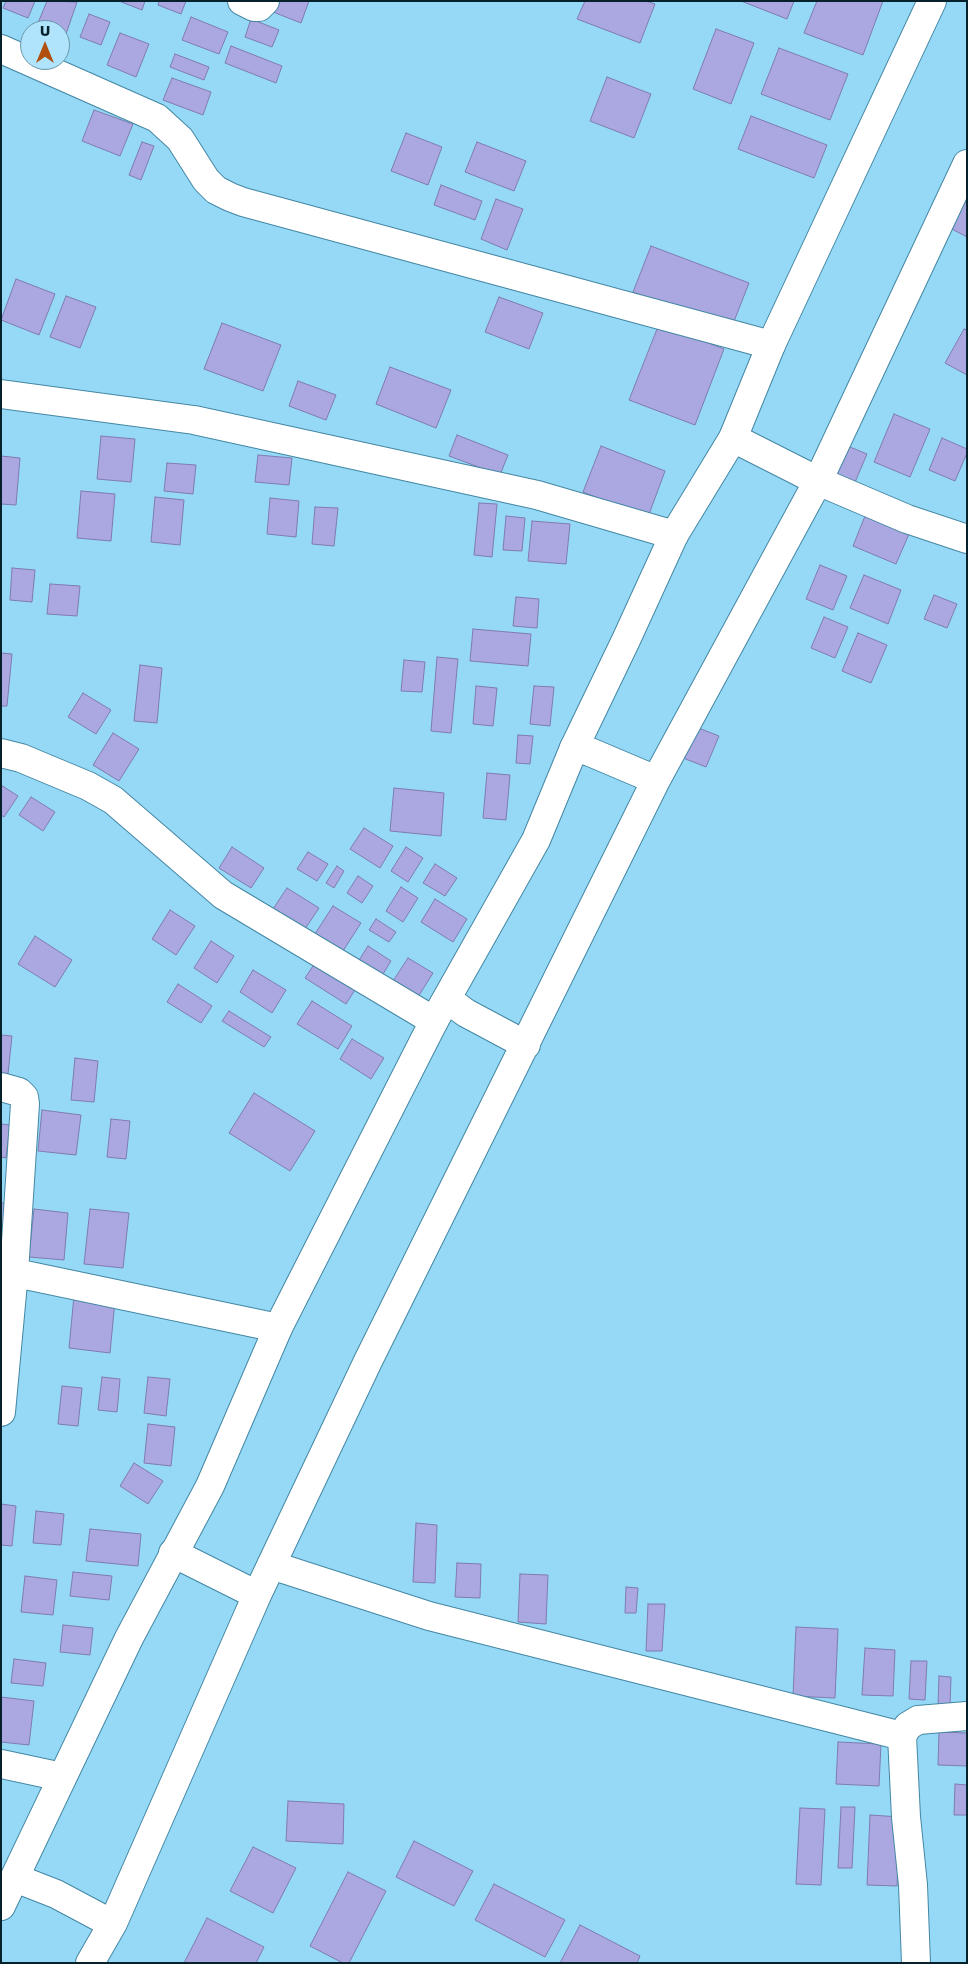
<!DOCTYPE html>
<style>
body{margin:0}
#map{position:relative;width:968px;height:1964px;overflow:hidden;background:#95d9f7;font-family:"Golos Text",sans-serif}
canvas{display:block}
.frame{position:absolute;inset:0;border:2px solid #04212c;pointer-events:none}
.north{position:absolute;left:20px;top:20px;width:50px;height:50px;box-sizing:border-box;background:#afe4fc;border:1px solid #6b96a9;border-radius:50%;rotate:0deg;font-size:14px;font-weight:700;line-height:20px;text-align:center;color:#04212c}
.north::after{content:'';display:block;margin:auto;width:18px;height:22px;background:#b04f0e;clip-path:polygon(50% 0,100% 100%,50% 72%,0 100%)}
</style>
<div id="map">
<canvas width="968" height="1964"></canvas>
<div class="frame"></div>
<div class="north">U</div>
</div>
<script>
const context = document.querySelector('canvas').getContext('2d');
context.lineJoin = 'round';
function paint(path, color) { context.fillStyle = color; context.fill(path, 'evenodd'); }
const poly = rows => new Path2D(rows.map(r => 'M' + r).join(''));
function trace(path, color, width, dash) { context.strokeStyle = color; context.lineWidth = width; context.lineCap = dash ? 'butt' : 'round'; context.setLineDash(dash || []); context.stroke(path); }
const building = poly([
 [6,1,35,1,28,18,3,8,6,1],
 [47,1,77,2,66,34,60,32,60,30,55,30,38,23,47,1],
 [119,1,145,1,142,10,119,1],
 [159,1,186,1,181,14,158,5,159,1],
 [266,1,309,1,301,23,263,8,266,1],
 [585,1,646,1,655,4,640,43,577,19,585,1],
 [741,1,794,1,787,19,741,1],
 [817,1,883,1,863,55,804,33,817,1],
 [89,14,110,22,101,45,80,37,89,14],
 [191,17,228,32,219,54,182,40,191,17],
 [251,19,279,30,272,47,245,37,251,19],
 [716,29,754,43,731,104,693,89,716,29],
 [120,33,149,44,136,77,107,65,120,33],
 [231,46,282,66,276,83,225,63,231,46],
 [779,48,848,74,830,120,761,94,779,48],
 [175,54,209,67,204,80,170,67,175,54],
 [607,77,651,94,634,138,590,121,607,77],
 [172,78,211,92,203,115,163,100,172,78],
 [94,110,133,124,120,156,82,141,94,110],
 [751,116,827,145,814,178,738,149,751,116],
 [406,133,442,147,428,185,391,171,406,133],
 [142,142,154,146,141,180,129,175,142,142],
 [477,142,526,161,514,191,465,172,477,142],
 [441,185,482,201,475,220,434,205,441,185],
 [496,199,523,209,507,250,481,239,496,199],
 [963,201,967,203,967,237,948,227,963,201],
 [651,246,749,283,731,329,633,292,651,246],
 [16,279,55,294,39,335,1,320,16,279],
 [66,296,96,307,80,348,50,337,66,296],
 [499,297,543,313,529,349,485,332,499,297],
 [222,323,281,345,263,391,204,369,222,323],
 [659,324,724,349,695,425,629,400,659,324],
 [964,329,967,330,967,375,945,363,964,329],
 [390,367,451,390,436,428,376,404,390,367],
 [298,381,336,395,326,420,289,406,298,381],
 [894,414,930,429,910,477,874,462,894,414],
 [457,435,508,455,500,475,449,456,457,435],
 [101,436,135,439,131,482,97,479,101,436],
 [942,438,967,449,967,453,955,481,929,470,942,438],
 [845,445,867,454,853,487,831,478,845,445],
 [601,446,665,471,648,517,583,492,601,446],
 [258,455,292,458,289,485,255,482,258,455],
 [1,456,20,458,16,505,1,504,1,456],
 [167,463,196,465,193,494,164,491,167,463],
 [81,491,115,494,111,541,77,538,81,491],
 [155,497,184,500,180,545,151,542,155,497],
 [270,498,299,501,296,537,267,534,270,498],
 [479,503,497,504,492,557,474,555,479,503],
 [315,507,338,508,334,546,312,544,315,507],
 [506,516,525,518,522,551,503,550,506,516],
 [865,516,909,534,896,564,853,546,865,516],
 [532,521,570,524,566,564,528,561,532,521],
 [820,565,847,576,833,610,806,599,820,565],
 [12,568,35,570,32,602,10,600,12,568],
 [864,575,901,590,888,624,850,608,864,575],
 [50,584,80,586,77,616,47,614,50,584],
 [934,595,957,604,947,628,924,619,934,595],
 [516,597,539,599,537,628,513,626,516,597],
 [824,617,848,627,835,658,811,648,824,617],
 [473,629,531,634,528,666,470,661,473,629],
 [858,633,887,645,871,683,842,671,858,633],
 [1,653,12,654,7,706,1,706,1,653],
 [437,657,458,659,451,733,431,731,437,657],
 [404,660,425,662,422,692,401,691,404,660],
 [140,665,162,668,157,723,134,721,140,665],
 [476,686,497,688,493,726,473,724,476,686],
 [534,686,554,687,550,726,530,724,534,686],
 [83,693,111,710,96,734,68,717,83,693],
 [691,725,719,736,706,767,678,756,691,725],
 [113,733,139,749,119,781,93,765,113,733],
 [518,735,533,736,530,764,516,763,518,735],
 [487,773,510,775,506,820,483,818,487,773],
 [1,785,18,796,4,817,1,815,1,785],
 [394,788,444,793,441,836,390,831,394,788],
 [31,797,55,812,43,831,19,815,31,797],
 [364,828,393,846,380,868,350,849,364,828],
 [232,847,264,868,251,888,219,868,232,847],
 [406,847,423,858,408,882,391,871,406,847],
 [308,852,328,864,317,881,297,869,308,852],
 [435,864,457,878,445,896,423,883,435,864],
 [337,866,344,871,334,888,326,883,337,866],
 [358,876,373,886,362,903,347,893,358,876],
 [401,887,418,898,403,922,386,911,401,887],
 [287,888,319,908,301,935,269,915,287,888],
 [435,899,467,919,453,942,421,922,435,899],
 [333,906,361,923,341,954,313,937,333,906],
 [170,910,195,926,176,955,152,939,170,910],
 [376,919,396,932,389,942,369,930,376,919],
 [35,936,72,960,55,987,18,964,35,936],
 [211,941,234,956,217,983,194,968,211,941],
 [368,946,391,961,380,979,356,965,368,946],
 [408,958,433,973,418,997,393,981,408,958],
 [317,960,358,985,346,1004,305,978,317,960],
 [253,970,286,990,272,1013,240,992,253,970],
 [178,984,212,1006,201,1023,167,1002,178,984],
 [312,1001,352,1026,338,1049,297,1024,312,1001],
 [229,1011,271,1037,264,1047,222,1021,229,1011],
 [1,1035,12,1036,8,1074,1,1073,1,1035],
 [352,1039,384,1058,371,1079,340,1059,352,1039],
 [75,1058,98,1061,94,1102,71,1100,75,1058],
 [254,1093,315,1131,290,1171,229,1133,254,1093],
 [42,1110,81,1115,76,1155,38,1151,42,1110],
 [111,1119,130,1121,126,1159,107,1157,111,1119],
 [1,1124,10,1125,6,1158,1,1157,1,1124],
 [1,1203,16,1204,12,1240,1,1239,1,1203],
 [34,1209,68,1213,64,1260,29,1257,34,1209],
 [90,1209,129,1213,123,1268,84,1264,90,1209],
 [74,1296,115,1301,110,1353,69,1348,74,1296],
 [102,1377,120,1379,117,1412,98,1410,102,1377],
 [148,1377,170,1379,166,1416,144,1413,148,1377],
 [62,1386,82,1388,78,1426,58,1424,62,1386],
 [148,1424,175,1427,171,1466,144,1463,148,1424],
 [134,1463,163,1481,148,1504,120,1486,134,1463],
 [1,1504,16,1506,12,1546,1,1545,1,1504],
 [36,1511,64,1514,61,1545,33,1543,36,1511],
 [416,1523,437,1525,435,1583,413,1582,416,1523],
 [90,1529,141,1534,138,1566,86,1561,90,1529],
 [457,1563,481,1564,480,1598,455,1597,457,1563],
 [73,1572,112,1576,109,1600,70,1596,73,1572],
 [520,1574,548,1575,546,1624,518,1622,520,1574],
 [25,1576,57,1580,53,1615,21,1612,25,1576],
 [626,1587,638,1588,636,1613,625,1613,626,1587],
 [648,1604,665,1604,662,1651,646,1651,648,1604],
 [63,1625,93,1628,90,1655,60,1652,63,1625],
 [796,1627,838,1629,835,1698,793,1696,796,1627],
 [865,1648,895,1650,893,1696,862,1695,865,1648],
 [14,1659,46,1663,43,1686,11,1683,14,1659],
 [911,1661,927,1661,925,1700,909,1699,911,1661],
 [939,1676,951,1677,950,1707,938,1706,939,1676],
 [1,1697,34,1701,29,1745,1,1742,1,1697],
 [939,1732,967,1733,967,1766,938,1765,939,1732],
 [838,1742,881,1744,879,1786,836,1784,838,1742],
 [955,1784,967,1785,967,1815,954,1815,955,1784],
 [288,1801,344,1804,343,1844,286,1841,288,1801],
 [841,1807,855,1807,852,1868,838,1868,841,1807],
 [800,1808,825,1809,821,1885,796,1884,800,1808],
 [870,1815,900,1817,897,1886,867,1885,870,1815],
 [414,1841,473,1871,454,1906,396,1877,414,1841],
 [253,1847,296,1868,273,1913,230,1891,253,1847],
 [348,1872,386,1891,349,1963,343,1963,310,1946,348,1872],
 [494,1884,565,1920,545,1957,475,1920,494,1884],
 [207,1918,264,1947,256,1963,184,1963,207,1918],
 [580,1925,640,1956,637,1963,560,1963,580,1925]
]);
paint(building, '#aba7e0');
trace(building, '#7f7bb0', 1);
const minor = poly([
 [242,1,254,7,259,7,265,1],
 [1,49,157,118,180,139,206,180,216,190,230,197,243,202,771,345],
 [1,394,194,420,537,495,674,535],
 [733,438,818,481,907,519,967,539],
 [574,748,590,752,656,780],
 [1,753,21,758,88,786,113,800,223,895,434,1021],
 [447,999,466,1013,526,1045],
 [1,1087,19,1092,24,1097,25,1104,14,1272,1,1412],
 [1,1270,278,1328],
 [173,1553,257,1595],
 [271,1565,429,1616,902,1736],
 [1,1764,62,1777],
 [15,1878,56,1894,103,1919,113,1923],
 [90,1963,113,1923,257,1595,368,1361,656,780,818,481,967,164],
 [916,1963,913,1885,906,1817,902,1736,908,1726,918,1720,967,1716]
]);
const secondary = poly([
 [1,1906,129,1638,210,1486,278,1328,434,1021,536,840,574,748,626,640,674,535,733,438,771,345,932,1]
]);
trace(minor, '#4487a3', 30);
trace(secondary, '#4487a3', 30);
trace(minor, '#fff', 28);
trace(secondary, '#fff', 28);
</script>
